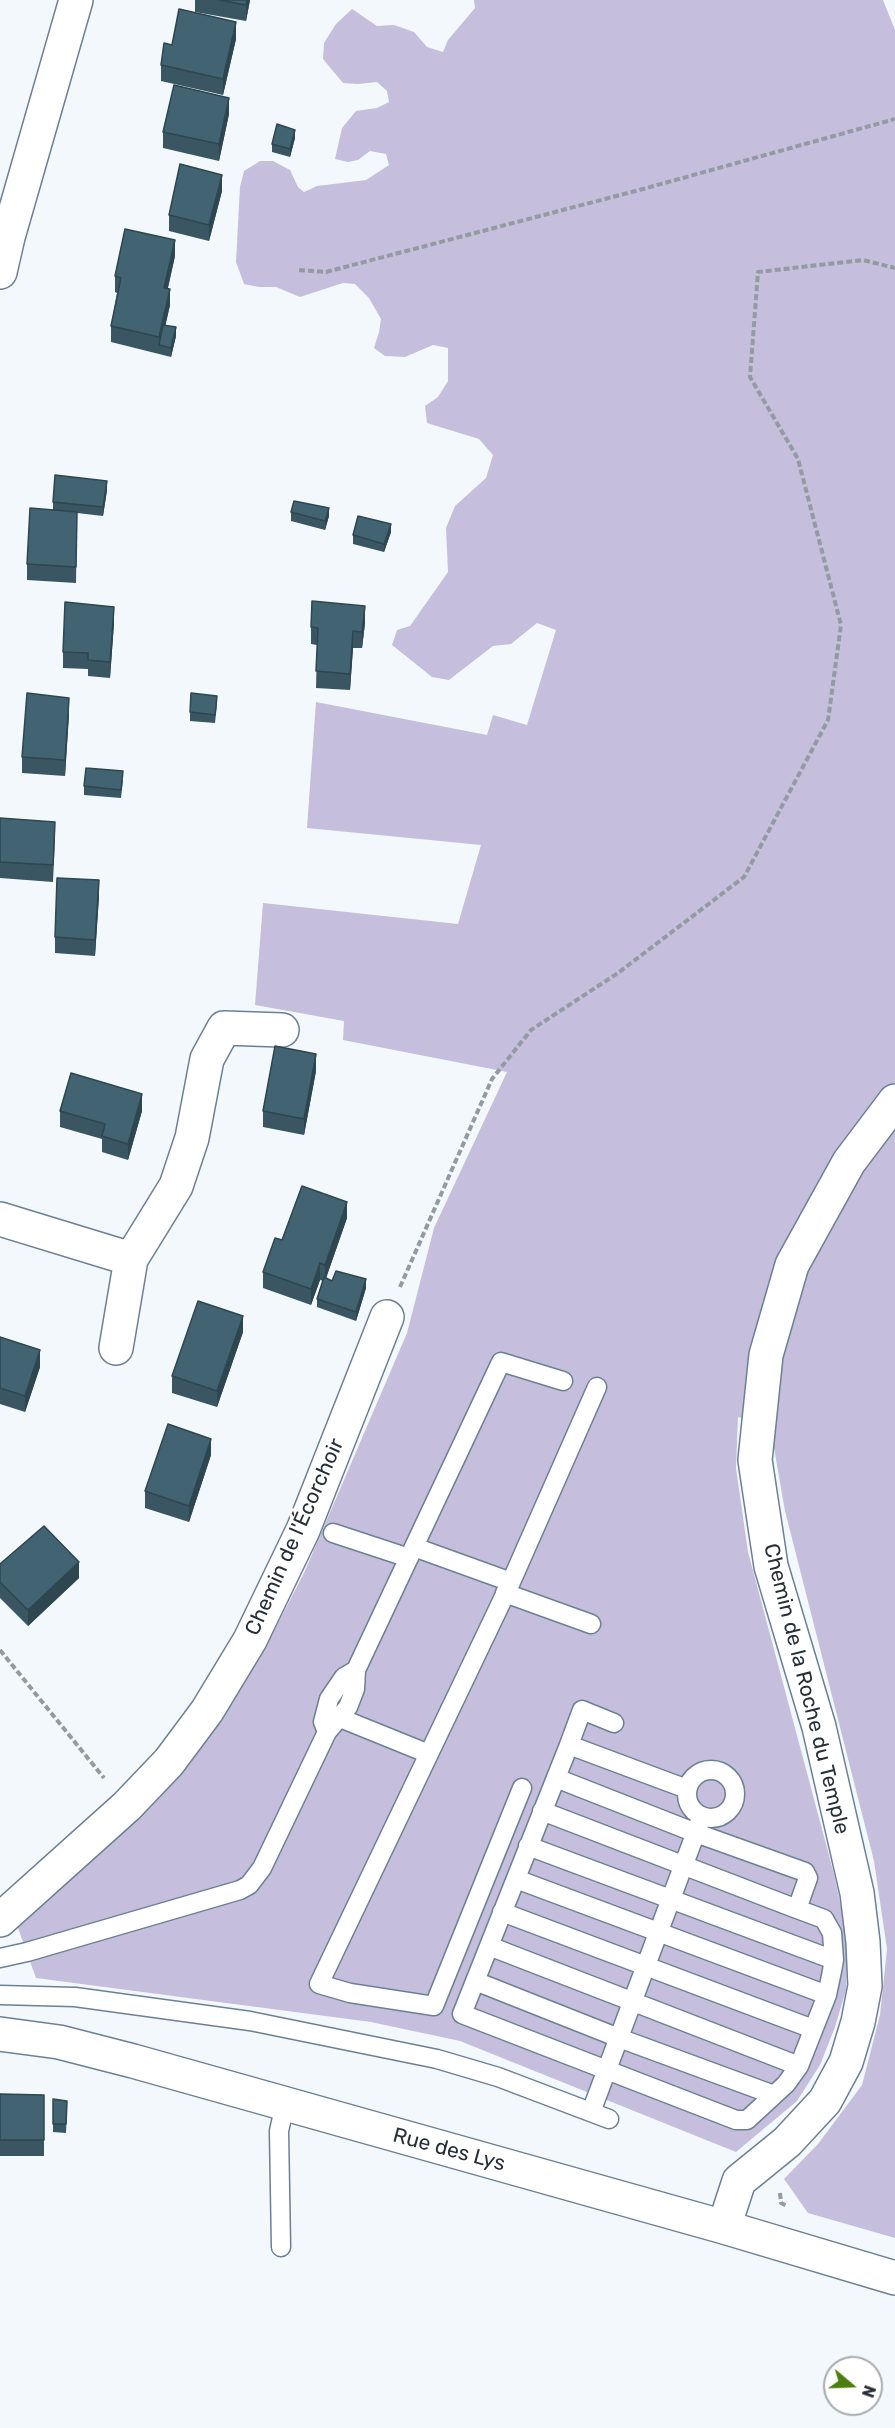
<!DOCTYPE html>
<meta charset="utf-8">
<style>
body{margin:0}
#map{position:relative;width:895px;height:2428px;overflow:hidden;background:#f3f8fd;font-family:Rubik,sans-serif}
canvas{display:block}
.north{position:absolute;left:823px;top:2356px;width:60px;height:60px;box-sizing:border-box;background:#fff;border:2px solid #a8acaf;border-radius:50%;rotate:109deg;font-size:16px;font-weight:700;line-height:24px;text-align:center;color:#262f37}
.north::after{content:'';display:block;margin:auto;width:21px;height:27px;background:#4c7e0d;clip-path:polygon(50% 0,100% 100%,50% 72%,0 100%)}
</style>
<div id="map">
<canvas width="895" height="2428"></canvas>
<div class="north">N</div>
</div>
<script>
const context = document.querySelector('canvas').getContext('2d');
context.lineJoin = 'round';
function paint(path, color) { context.fillStyle = color; context.fill(path, 'evenodd'); }
const poly = rows => new Path2D(rows.map(r => 'M' + r).join(''));
function trace(path, color, width, dash) { context.strokeStyle = color; context.lineWidth = width; context.lineCap = dash ? 'butt' : 'round'; context.setLineDash(dash || []); context.stroke(path); }
function write(font, color, halo, rows, align = 'center') {
  context.font = font + ' Rubik,sans-serif'; context.lineWidth = 6; context.setLineDash([]); context.textBaseline = 'middle'; context.strokeStyle = halo; context.fillStyle = color; for (const [text, x, y, turn = 0] of rows) {
    context.save(); context.translate(x, y); context.rotate((+turn || 0) * Math.PI / 180); context.textAlign = isNaN(turn) ? turn : align; if (halo) context.strokeText(text, 0, 0); context.fillText(text, 0, 0); context.restore();
  }
}
paint(poly([
 [474,0,883,0,895,30,895,2238,808,2213,784,2179,818,2144,862,2085,880,2015,887,1949,874,1861,785,1511,770,1425,738,1417,736,1468,748,1552,834,1874,844,1921,847,1958,846,1990,835,2027,820,2065,797,2101,736,2152,460,2041,371,2022,36,1978,18,1928,121,1834,180,1772,222,1719,262,1654,304,1573,407,1333,434,1228,507,1072,343,1040,344,1021,255,1005,263,903,458,924,481,845,307,828,316,702,487,735,493,715,527,725,556,630,537,623,511,644,493,646,449,680,432,677,392,645,397,630,410,626,448,572,446,528,455,506,486,478,493,455,479,439,427,423,425,406,438,397,448,381,448,348,433,345,405,357,385,356,374,348,379,332,381,319,369,298,355,284,343,283,300,297,276,287,259,287,244,284,236,262,240,187,244,171,260,161,273,161,290,170,298,187,304,192,317,186,366,180,389,165,386,154,370,151,358,160,348,162,335,159,342,128,356,111,377,108,389,102,387,91,377,82,358,84,343,83,323,59,324,43,336,24,352,9,377,26,394,25,414,32,427,47,443,52,448,40,475,8]
]), '#c5bedd');
const lane = poly([
 [333,1533,409,1558],
 [414,1547,511,1582],
 [505,1593,591,1624],
 [340,1718,429,1754],
 [614,1723,582,1710,569,1745,687,1789],
 [327,1732,323,1722,329,1699,344,1677,356,1670],
 [569,1745,462,2014,736,2120,747,2120,786,2084,799,2066,827,1995,831,1976,834,1960,832,1933,824,1919,797,1909],
 '687 1794a24 24 0 1 1 48 0a24 24 0 1 1-48 0Z',
 [522,1788,434,2006,350,1993,319,1984,511,1582,597,1387],
 [542,1811,797,1909,808,1878,805,1872,696,1833,556,1778],
 [528,1846,834,1960],
 [516,1879,827,1995],
 [502,1912,813,2029],
 [489,1946,799,2066],
 [0,1958,27,1952,240,1890,249,1885,262,1868,327,1732,348,1707,355,1689,356,1670,501,1362,563,1381],
 [475,1981,619,2038,774,2095],
 [0,1995,75,1997,250,2021,437,2059,498,2077,609,2119],
 [591,2112,702,1816],
 [281,2247,279,2131,285,2104]
]);
const street = poly([
 [0,272,8,237,76,0],
 [0,1219,131,1259],
 [116,1348,131,1259,176,1186,192,1138,207,1059,224,1028,282,1030],
 [0,1920,127,1806,169,1762,207,1711,250,1640,303,1530,387,1317],
 [0,2034,59,2042,133,2061,724,2227,895,2278],
 [724,2227,739,2181,787,2142,825,2101,846,2062,858,2022,865,1986,863,1942,857,1893,819,1727,771,1566,755,1460,766,1355,792,1265,849,1162,895,1101]
]);
trace(lane, '#6c8095', 21);
trace(street, '#6c8095', 36);
trace(poly([
 [299,270,326,272,643,189,895,119],
 [400,1287,492,1079,531,1030,618,973,744,877,828,720,841,625,798,459,750,377,758,272,863,260,895,268],
 [0,1650,104,1778],
 [780,2193,781,2203,787,2206]
]), '#939aa1', 4, [6, 3]);
trace(lane, '#fff', 18);
trace(street, '#fff', 33);
paint(poly([
 [195,0,250,0,246,21,195,12],
 [236,39,223,95,161,81,161,65,172,45],
 [229,114,219,161,163,148,163,132],
 [295,138,290,157,272,152,272,144],
 [222,191,209,241,169,231,169,215],
 [175,256,168,288,170,305,165,325,176,336,171,357,111,342,111,326,117,293,115,292,115,276],
 [107,490,103,516,77,513,76,583,27,580,27,564,53,510,53,502],
 [291,512,329,516,325,530,291,521],
 [391,532,384,552,353,544,353,535],
 [114,623,110,678,88,676,88,669,63,668,63,652],
 [365,623,362,648,353,648,350,690,316,688,317,645,311,644,311,627],
 [217,704,215,723,190,721,190,712],
 [69,714,65,776,22,773,22,757],
 [123,780,121,798,84,795,84,786],
 [0,818,55,838,53,882,0,878],
 [99,896,95,956,55,953,55,937],
 [316,1071,304,1135,263,1127,263,1111],
 [60,1111,142,1111,128,1160,102,1152,102,1139,60,1127],
 [347,1218,326,1278,332,1281,366,1288,356,1321,317,1307,317,1299,323,1281,320,1280,311,1305,263,1288,263,1272,282,1240],
 [243,1332,217,1407,172,1393,172,1376],
 [0,1337,40,1367,25,1412,0,1404],
 [211,1455,189,1522,145,1508,145,1491],
 [0,1564,79,1578,28,1626,0,1598],
 [0,2094,44,2095,44,2156,0,2156],
 [53,2099,67,2109,66,2133,53,2132]
]), '#395662');
paint(poly([
 [247,0,250,0,246,21,246,5],
 [236,22,236,39,223,95,223,79],
 [229,98,229,114,219,161,219,144],
 [295,130,295,138,290,157,290,149],
 [222,175,222,191,209,241,209,225],
 [175,240,175,256,164,304,164,288],
 [170,289,170,305,161,346,159,345,159,337],
 [176,327,176,336,171,357,171,348],
 [107,481,107,490,103,516,103,507],
 [329,508,329,516,325,530,325,521],
 [391,524,391,532,384,552,384,544],
 [365,606,365,623,362,648,362,632],
 [114,607,114,623,110,678,110,662],
 [353,631,353,648,350,690,350,674],
 [69,698,69,714,65,776,65,760],
 [99,880,99,896,95,956,95,940],
 [316,1054,316,1071,304,1135,304,1119],
 [142,1094,142,1111,128,1160,128,1144],
 [347,1202,347,1218,325,1281,325,1265],
 [320,1263,320,1280,311,1305,311,1289],
 [366,1279,366,1288,356,1321,356,1312],
 [243,1316,243,1332,217,1407,217,1391],
 [40,1350,40,1367,25,1412,25,1396],
 [211,1439,211,1455,189,1522,189,1506],
 [79,1562,79,1578,28,1626,28,1610]
]), '#2e4650');
const building = poly([
 [219,0,247,0,246,5,219,0],
 [179,9,236,22,223,79,161,65,164,43,172,45,179,9],
 [174,85,229,98,219,144,163,132,174,85],
 [277,124,295,130,290,149,272,144,277,124],
 [180,164,222,175,209,225,169,215,180,164],
 [125,229,175,240,164,288,170,289,159,337,111,326,121,278,115,276,125,229],
 [163,325,176,327,171,348,159,345,163,325],
 [55,475,107,481,103,507,53,502,55,475],
 [294,501,329,508,325,521,291,512,294,501],
 [30,508,77,512,76,567,27,564,30,508],
 [358,516,391,524,384,544,353,535,358,516],
 [312,601,365,606,362,632,353,631,350,674,316,671,318,628,311,627,312,601],
 [65,602,114,607,110,662,88,660,88,653,63,652,65,602],
 [27,693,69,698,65,760,22,757,27,693],
 [191,693,217,696,215,715,190,712,191,693],
 [86,768,123,771,121,790,84,786,86,768],
 [0,818,55,822,53,865,0,862,0,818],
 [57,878,99,880,95,940,55,937,57,878],
 [275,1046,316,1054,304,1119,263,1111,275,1046],
 [71,1073,142,1094,128,1144,102,1136,105,1124,60,1111,71,1073],
 [302,1186,347,1202,325,1265,320,1263,311,1289,263,1272,275,1238,282,1240,302,1186],
 [336,1271,366,1279,356,1312,317,1299,324,1277,332,1281,336,1271],
 [198,1301,243,1316,217,1391,172,1376,198,1301],
 [0,1337,40,1350,25,1396,0,1388,0,1337],
 [168,1424,211,1439,189,1506,145,1491,168,1424],
 [44,1526,79,1562,28,1610,0,1582,0,1564,44,1526],
 [0,2094,44,2095,44,2140,0,2140,0,2094],
 [53,2099,67,2101,66,2124,53,2124,53,2099]
]);
paint(building, '#426472');
trace(building, '#2e4650', 1.5);
write('21px', '#262f37', '#fff', [
 ["Chemin de l'Écorchoir",295,1537,-66],
 ["Chemin de la Roche du Temple",806,1689,76],
 ["Rue des Lys",449,2150,15]
]);
</script>
